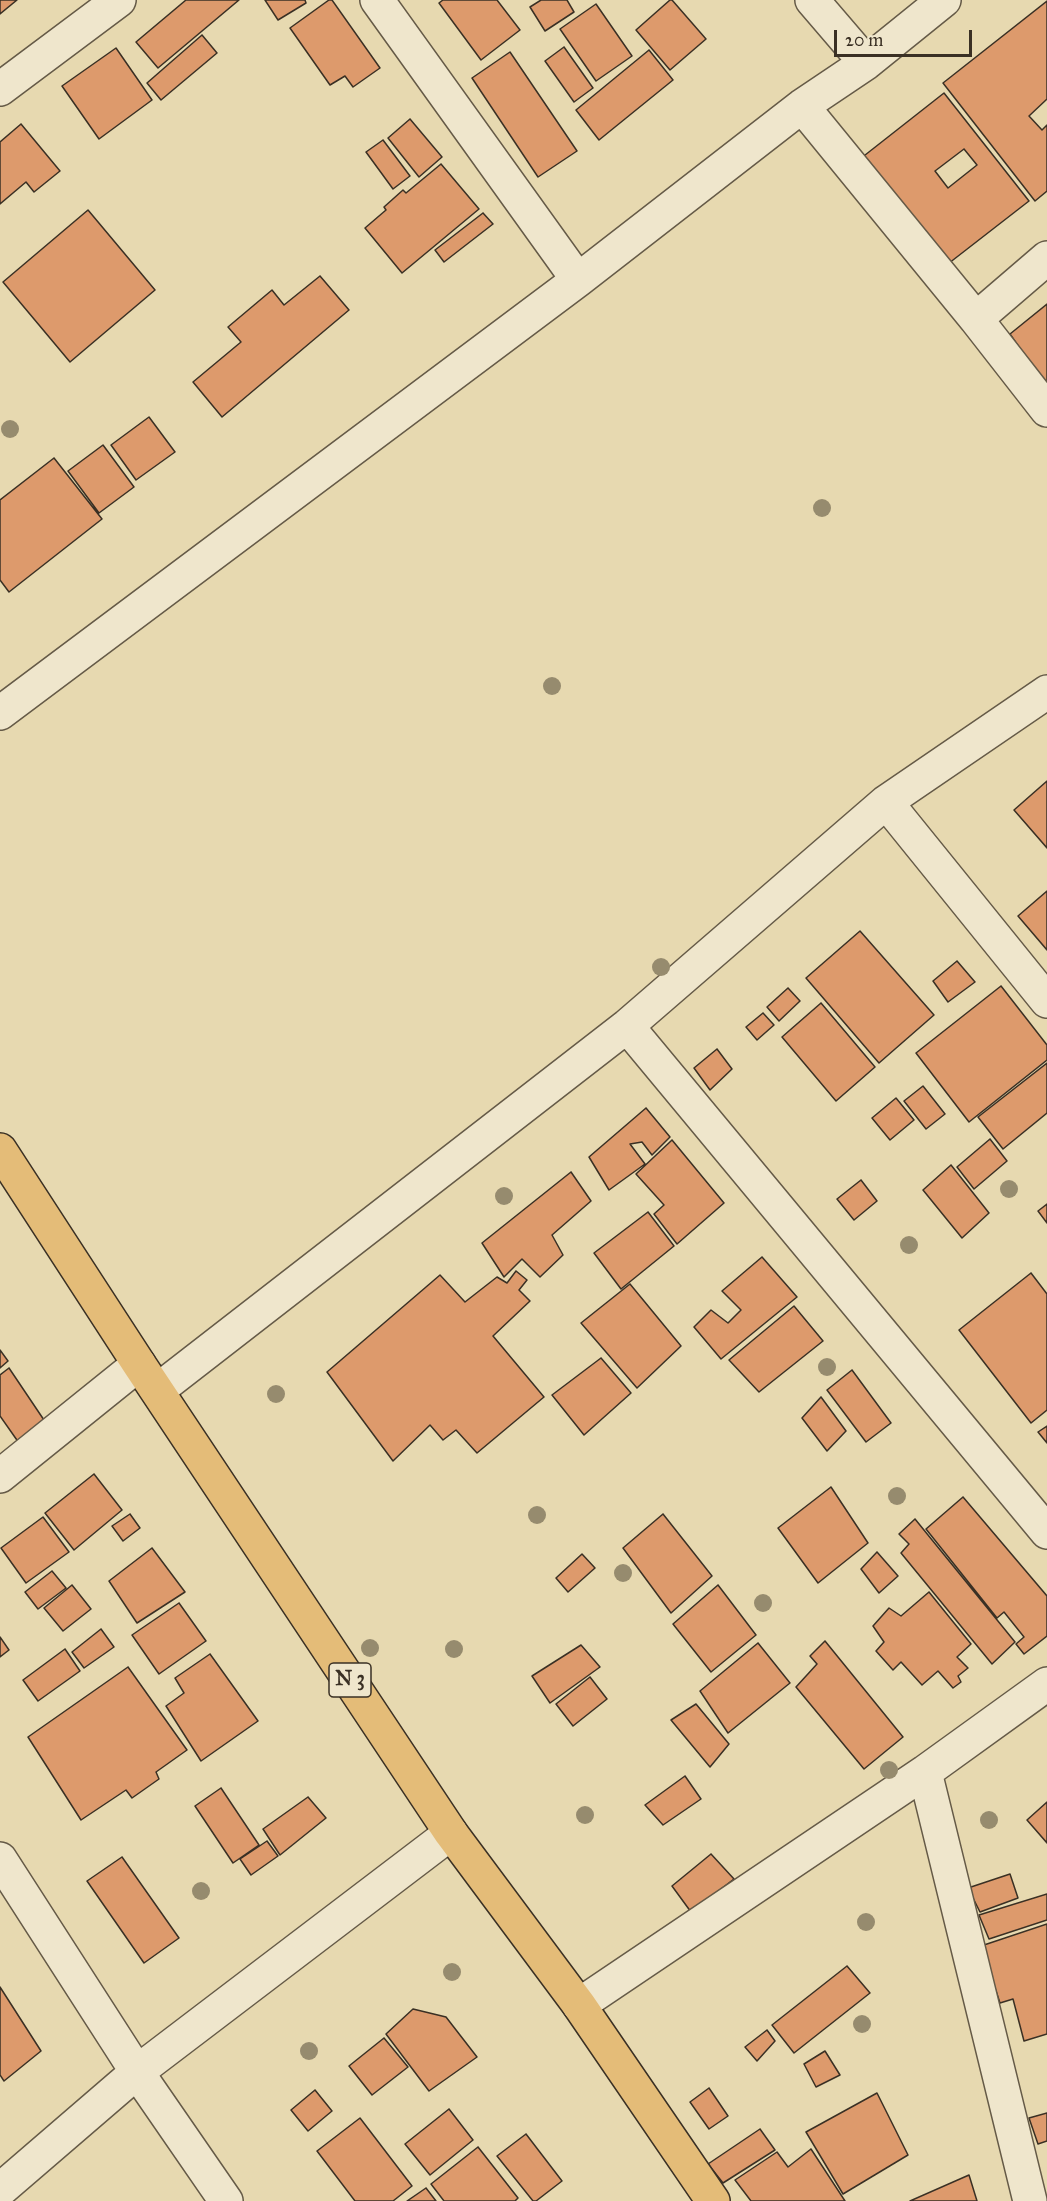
<!DOCTYPE html>
<style>
body{margin:0}
#map{position:relative;width:1047px;height:2201px;overflow:hidden;background:#e7d9b0;font-family:"IM FELL Great Primer",serif}
canvas{display:block}
.scale{position:absolute;left:834px;top:30px;width:138px;height:27px;box-sizing:border-box;border:3px solid #3a3024;border-top:0;padding-left:8px;font-size:18px;line-height:21px;white-space:nowrap;color:#3a3024;-webkit-text-stroke:4px #efe6cc;paint-order:stroke}
</style>
<div id="map">
<canvas width="1047" height="2201"></canvas>
<div class="scale">20 m</div>
</div>
<script>
const context = document.querySelector('canvas').getContext('2d');
context.lineJoin = 'round';
function paint(path, color) { context.fillStyle = color; context.fill(path, 'evenodd'); }
const poly = rows => new Path2D(rows.map(r => 'M' + r).join(''));
function trace(path, color, width, dash) { context.strokeStyle = color; context.lineWidth = width; context.lineCap = dash ? 'butt' : 'round'; context.setLineDash(dash || []); context.stroke(path); }
function write(font, color, halo, rows, align = 'center') {
  context.font = font + ' "IM FELL Great Primer",serif'; context.lineWidth = 5; context.setLineDash([]); context.textBaseline = 'middle'; context.strokeStyle = halo; context.fillStyle = color; for (const [text, x, y, turn = 0] of rows) {
    context.save(); context.translate(x, y); context.rotate((+turn || 0) * Math.PI / 180); context.textAlign = isNaN(turn) ? turn : align; if (halo) context.strokeText(text, 0, 0); context.fillText(text, 0, 0); context.restore();
  }
}
const building = poly([
 [0,0,17,0,0,14,0,0],
 [186,0,239,0,158,68,136,42,186,0],
 [265,0,305,0,306,3,278,20,265,0],
 [329,0,332,0,380,68,353,87,345,76,330,85,290,28,329,0],
 [443,0,497,0,520,30,481,60,439,3,443,0],
 [541,0,567,0,574,12,545,31,530,7,541,0],
 [670,0,672,0,706,39,670,70,636,30,670,0],
 [1047,1,1047,99,1029,116,1042,130,1047,125,1047,191,1035,201,943,83,1047,1],
 [596,4,632,56,596,81,560,29,596,4],
 [202,35,217,53,161,100,147,83,202,35],
 [564,47,593,88,574,102,545,61,564,47],
 [116,48,152,100,99,139,62,86,116,48],
 [649,50,673,80,599,140,576,110,649,50],
 [510,52,577,151,538,177,472,78,510,52],
 [944,93,1029,201,944,267,860,159,944,93],
 [964,149,977,165,948,188,935,171,964,149],
 [410,119,442,157,419,177,388,138,410,119],
 [21,124,60,171,34,192,26,182,0,204,0,142,21,124],
 [383,140,410,176,393,189,366,152,383,140],
 [441,164,479,209,402,273,365,228,386,210,384,207,403,190,406,193,441,164],
 [88,210,155,290,70,362,3,282,88,210],
 [483,213,493,224,444,262,435,250,483,213],
 [320,276,349,310,222,417,193,382,241,342,228,327,272,290,284,305,320,276],
 [1047,304,1047,388,1010,334,1047,304],
 [149,417,175,452,136,480,111,445,149,417],
 [103,445,134,487,99,513,68,471,103,445],
 [54,458,102,519,9,592,0,580,0,500,54,458],
 [1047,781,1047,848,1014,810,1047,781],
 [1047,891,1047,950,1018,916,1047,891],
 [860,931,934,1015,879,1063,806,978,860,931],
 [957,961,975,982,948,1002,933,981,957,961],
 [1001,986,1047,1045,1047,1060,969,1122,916,1053,1001,986],
 [788,988,800,1001,779,1021,767,1007,788,988],
 [821,1003,875,1067,836,1101,782,1037,821,1003],
 [763,1013,774,1025,757,1040,746,1027,763,1013],
 [717,1049,732,1069,710,1090,694,1068,717,1049],
 [1047,1063,1047,1113,1003,1149,978,1117,1047,1063],
 [923,1086,945,1114,926,1129,904,1101,923,1086],
 [896,1098,914,1120,890,1140,872,1118,896,1098],
 [646,1108,670,1137,652,1155,642,1142,630,1144,645,1164,609,1190,589,1157,646,1108],
 [990,1139,1007,1161,974,1189,957,1167,990,1139],
 [672,1140,724,1203,677,1244,654,1214,664,1205,636,1174,672,1140],
 [951,1165,989,1213,962,1238,923,1190,951,1165],
 [571,1172,591,1201,552,1235,563,1255,540,1277,522,1259,504,1277,482,1243,571,1172],
 [861,1180,877,1201,854,1220,837,1199,861,1180],
 [1047,1204,1047,1223,1038,1211,1047,1204],
 [648,1212,674,1246,621,1289,594,1253,648,1212],
 [762,1257,797,1297,721,1359,694,1327,711,1310,728,1323,741,1310,722,1291,762,1257],
 [516,1271,527,1280,519,1290,530,1301,493,1336,544,1397,477,1453,456,1430,443,1440,430,1425,393,1461,327,1372,440,1275,465,1302,497,1277,507,1283,516,1271],
 [1031,1273,1047,1294,1047,1410,1031,1423,959,1330,1031,1273],
 [630,1284,681,1346,637,1388,581,1323,630,1284],
 [794,1306,823,1341,759,1392,729,1360,794,1306],
 [0,1350,8,1361,0,1368,0,1350],
 [601,1358,631,1393,584,1435,552,1395,601,1358],
 [9,1368,46,1423,19,1443,0,1416,0,1375,9,1368],
 [852,1370,891,1423,866,1442,827,1390,852,1370],
 [821,1397,846,1431,827,1451,802,1418,821,1397],
 [1047,1426,1047,1443,1038,1432,1047,1426],
 [94,1474,122,1510,74,1550,45,1513,94,1474],
 [831,1487,868,1543,818,1583,778,1528,831,1487],
 [963,1497,1047,1596,1047,1636,1024,1654,1016,1644,1024,1637,1004,1612,997,1618,926,1529,963,1497],
 [130,1514,140,1528,123,1541,112,1526,130,1514],
 [663,1514,712,1576,671,1613,623,1548,663,1514],
 [43,1517,69,1552,26,1583,1,1548,43,1517],
 [915,1519,1015,1642,992,1664,901,1553,909,1544,899,1534,915,1519],
 [152,1548,185,1592,137,1623,109,1581,152,1548],
 [877,1552,898,1576,879,1593,861,1569,877,1552],
 [582,1554,595,1568,568,1592,556,1578,582,1554],
 [52,1571,66,1588,38,1609,25,1592,52,1571],
 [72,1585,91,1609,63,1631,44,1608,72,1585],
 [718,1585,756,1635,711,1672,673,1624,718,1585],
 [929,1592,971,1644,957,1657,968,1668,958,1676,961,1682,953,1688,938,1671,922,1685,901,1662,893,1670,876,1651,884,1642,873,1626,889,1608,901,1616,929,1592],
 [179,1603,206,1641,159,1674,132,1635,179,1603],
 [101,1629,114,1647,84,1668,72,1652,101,1629],
 [0,1637,9,1650,0,1657,0,1637],
 [825,1641,903,1737,864,1769,796,1687,817,1664,810,1656,825,1641],
 [758,1643,790,1683,728,1733,700,1691,758,1643],
 [581,1645,600,1667,550,1703,532,1676,581,1645],
 [65,1649,80,1671,38,1701,23,1680,65,1649],
 [210,1654,258,1721,201,1761,166,1706,184,1693,175,1678,210,1654],
 [128,1667,187,1750,156,1772,159,1779,132,1798,126,1790,81,1820,28,1737,128,1667],
 [590,1677,607,1699,573,1726,556,1704,590,1677],
 [696,1704,729,1744,710,1767,671,1720,696,1704],
 [685,1776,701,1799,663,1825,645,1805,685,1776],
 [221,1788,259,1845,233,1863,195,1806,221,1788],
 [308,1797,326,1818,280,1855,263,1829,308,1797],
 [1047,1802,1047,1843,1027,1820,1047,1802],
 [267,1841,278,1856,251,1875,240,1859,267,1841],
 [711,1854,734,1879,691,1912,672,1886,711,1854],
 [122,1857,179,1938,144,1963,87,1881,122,1857],
 [1010,1874,1018,1898,980,1912,968,1888,1010,1874],
 [1047,1894,1047,1920,989,1939,979,1915,1047,1894],
 [1047,1924,1047,2034,1024,2041,1013,1999,1000,2003,981,1946,1047,1924],
 [847,1966,870,1993,794,2053,772,2025,847,1966],
 [0,1987,41,2051,4,2081,0,2075,0,1987],
 [413,2009,446,2017,477,2057,429,2091,386,2034,413,2009],
 [767,2030,775,2041,757,2061,745,2047,767,2030],
 [384,2038,408,2067,372,2095,349,2066,384,2038],
 [825,2051,840,2075,816,2087,804,2064,825,2051],
 [709,2088,728,2116,709,2129,690,2102,709,2088],
 [315,2090,332,2111,308,2131,291,2110,315,2090],
 [877,2093,908,2155,843,2194,806,2132,877,2093],
 [449,2109,473,2140,430,2175,405,2144,449,2109],
 [1047,2113,1047,2141,1038,2144,1029,2118,1047,2113],
 [360,2118,412,2186,393,2201,355,2201,317,2151,360,2118],
 [760,2129,775,2150,723,2183,708,2164,760,2129],
 [526,2134,562,2181,536,2201,533,2201,497,2156,526,2134],
 [478,2147,518,2198,515,2201,444,2201,431,2184,478,2147],
 [811,2149,845,2201,751,2201,735,2180,777,2152,788,2167,811,2149],
 [969,2175,977,2201,910,2201,969,2175],
 [426,2188,436,2201,407,2201,426,2188]
]);
paint(building, '#dd9a6c');
trace(building, '#3a3024', 1.5);
const minor = poly([
 [377,0,578,280],
 [812,0,866,63],
 [0,89,119,0],
 [802,106,976,319,1047,410],
 [976,319,1047,258],
 [0,713,578,280,802,106,866,63,944,0],
 [886,802,1047,1001],
 [627,1026,1047,1532],
 [158,1390,627,1026,886,802,1047,692],
 [0,1476,139,1364],
 [925,1772,1030,2201],
 [0,1859,137,2072,226,2201],
 [579,2005,925,1772,1047,1684],
 [0,2190,137,2072,451,1833]
]);
const major = poly([
 [0,1150,139,1364,451,1833,579,2005,713,2201]
]);
trace(minor, '#655a47', 36);
trace(major, '#3a3024', 36);
trace(minor, '#efe6cc', 33);
trace(major, '#e4bc78', 33);
context.fillStyle = '#968b6e';
for (const [x, y] of [
 [10,429],
 [822,508],
 [552,686],
 [661,967],
 [1009,1189],
 [504,1196],
 [909,1245],
 [827,1367],
 [276,1394],
 [897,1496],
 [537,1515],
 [623,1573],
 [763,1603],
 [370,1648],
 [454,1649],
 [889,1770],
 [585,1815],
 [989,1820],
 [201,1891],
 [866,1922],
 [452,1972],
 [862,2024],
 [309,2051]
]) { context.beginPath(); context.arc(x, y, 9, 0, 2 * Math.PI); context.fill(); }
for (const [x, y, w] of [
 [350,1680,42]
]) { const box = new Path2D(); box.roundRect(x - w / 2, y - 17, w, 34, 4.5); context.fillStyle = '#efe6cc'; context.fill(box); trace(box, '#3a3024', 1.5); }
write('bold 20px', '#3a3024', null, [
 ["N 3",350,1680]
]);
</script>
